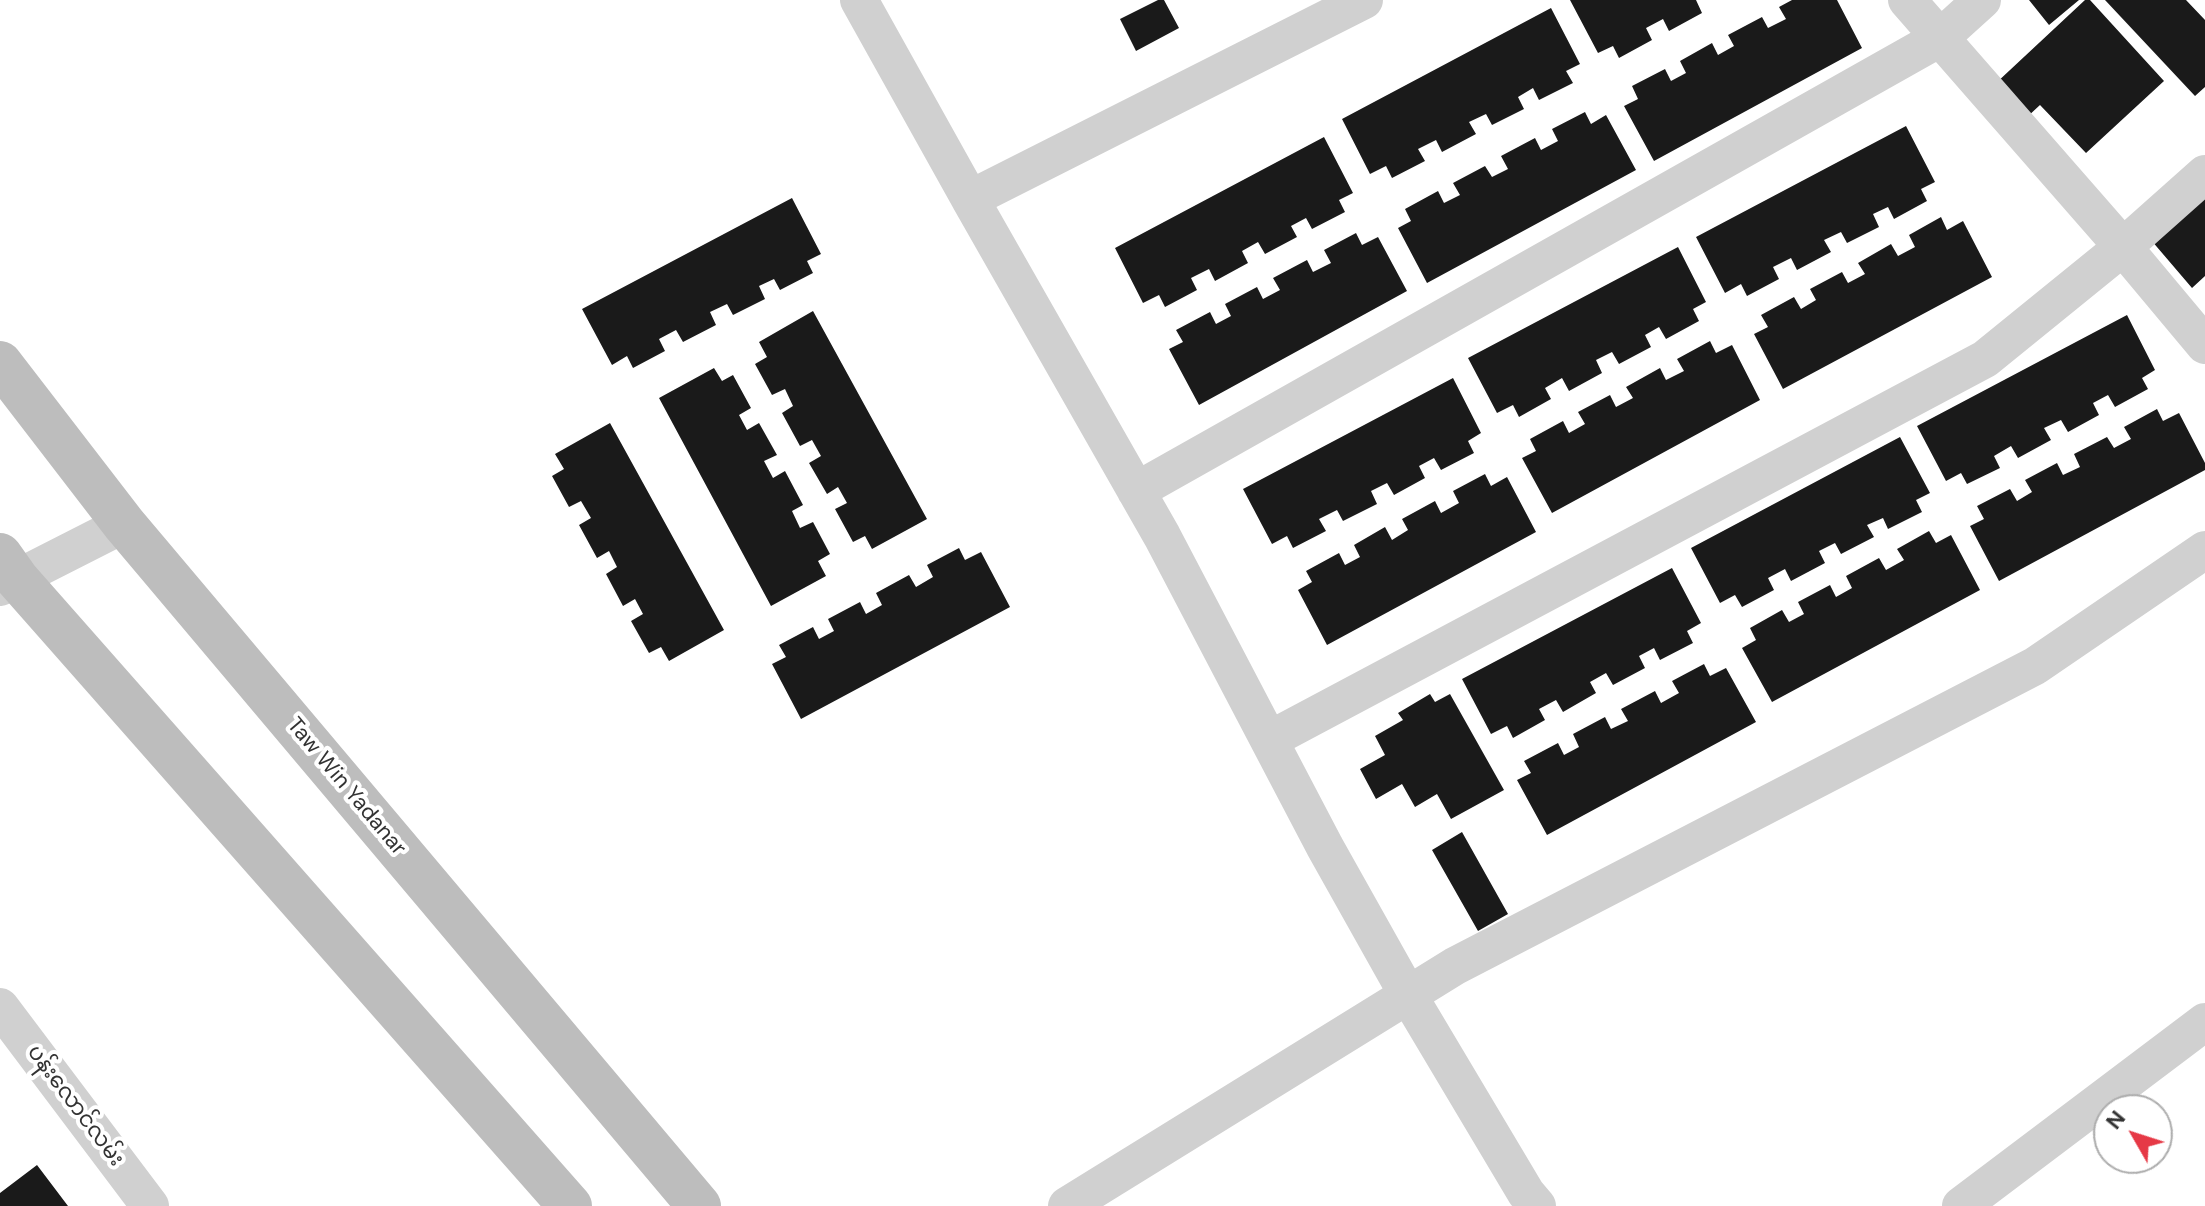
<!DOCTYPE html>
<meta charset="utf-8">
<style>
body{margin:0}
#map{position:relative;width:2205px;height:1206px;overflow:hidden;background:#fff;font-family:"DM Sans",sans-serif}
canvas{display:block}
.north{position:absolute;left:2093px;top:1094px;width:80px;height:80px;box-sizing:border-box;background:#fff;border:2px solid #adadad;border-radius:50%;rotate:309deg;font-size:22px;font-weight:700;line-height:32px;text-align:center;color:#333}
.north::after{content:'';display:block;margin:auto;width:28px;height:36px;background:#e63946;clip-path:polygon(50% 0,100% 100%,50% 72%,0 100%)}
</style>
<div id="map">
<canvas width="2205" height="1206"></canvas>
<div class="north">N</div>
</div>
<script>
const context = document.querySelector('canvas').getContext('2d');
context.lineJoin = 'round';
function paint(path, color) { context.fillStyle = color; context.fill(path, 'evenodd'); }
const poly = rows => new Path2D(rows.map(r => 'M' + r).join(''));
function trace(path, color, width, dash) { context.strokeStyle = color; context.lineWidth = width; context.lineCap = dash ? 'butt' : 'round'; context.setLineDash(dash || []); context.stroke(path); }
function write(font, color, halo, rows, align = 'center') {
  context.font = font + ' "DM Sans","Noto Sans Myanmar",sans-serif'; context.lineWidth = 8; context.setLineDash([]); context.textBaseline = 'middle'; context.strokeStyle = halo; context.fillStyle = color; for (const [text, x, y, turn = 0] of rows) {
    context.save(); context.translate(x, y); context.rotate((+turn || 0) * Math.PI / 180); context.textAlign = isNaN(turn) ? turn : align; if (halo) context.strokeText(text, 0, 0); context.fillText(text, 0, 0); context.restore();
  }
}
paint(poly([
 [1158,0,1164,0,1179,28,1136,51,1120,19],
 [1570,0,1696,0,1702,13,1669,31,1663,19,1646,28,1652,40,1619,58,1613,46,1598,53],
 [1792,0,1837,0,1862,48,1654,161,1624,106,1638,99,1632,86,1665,69,1671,81,1686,73,1680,61,1712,43,1718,55,1734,46,1728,35,1762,17,1768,28,1786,19,1779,7],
 [2029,0,2079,0,2049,25],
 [2085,0,2090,0,2164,81,2086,153,2040,105,2026,118,1995,84],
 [2105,0,2186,0,2205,20,2205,87,2195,96],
 [1551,8,1580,64,1566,71,1573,83,1539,100,1533,88,1518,97,1524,109,1492,125,1486,114,1469,122,1476,134,1442,152,1436,140,1418,149,1425,161,1392,178,1386,166,1370,174,1342,119],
 [1585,112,1591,124,1606,115,1636,170,1427,283,1398,228,1411,221,1405,209,1438,191,1444,203,1460,195,1453,183,1485,166,1492,177,1508,169,1501,156,1535,138,1541,150,1558,141,1552,129],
 [1906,126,1935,182,1921,189,1927,201,1894,219,1888,207,1873,214,1879,227,1847,243,1841,232,1824,240,1831,252,1797,270,1791,258,1773,267,1779,279,1747,296,1741,284,1725,293,1696,237],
 [1324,137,1353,193,1339,200,1345,212,1312,229,1306,218,1291,226,1297,237,1265,254,1258,242,1242,251,1248,263,1215,281,1209,269,1191,278,1197,290,1165,307,1159,295,1143,303,1115,248],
 [2205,195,2205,276,2192,288,2151,240],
 [792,198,821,254,807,261,813,273,780,290,774,279,759,286,765,299,733,315,727,304,710,312,716,325,683,342,676,330,659,339,665,351,633,368,627,356,612,365,582,309],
 [1941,217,1947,230,1963,221,1992,277,1783,389,1754,334,1768,327,1761,315,1794,297,1801,309,1816,300,1810,289,1842,272,1848,283,1865,274,1858,263,1891,244,1898,256,1915,247,1909,235],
 [1356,233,1362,245,1378,237,1407,291,1199,405,1169,349,1183,342,1176,330,1210,312,1216,324,1231,316,1225,304,1257,287,1263,299,1280,290,1273,278,1307,260,1313,272,1331,263,1324,250],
 [1678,247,1706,302,1693,309,1699,321,1666,339,1659,327,1645,335,1651,347,1619,364,1612,352,1596,360,1602,373,1569,391,1562,378,1545,388,1551,399,1519,417,1513,405,1497,413,1468,358],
 [813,311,927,519,872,549,865,536,853,542,835,509,847,503,838,487,827,494,809,463,821,456,812,440,800,446,782,413,793,406,785,389,772,395,755,364,767,357,759,342],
 [2127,315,2155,370,2142,378,2148,389,2115,407,2108,395,2093,403,2099,415,2068,432,2061,420,2044,428,2051,440,2018,458,2011,446,1994,456,2000,468,1967,484,1961,473,1946,481,1917,426],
 [1710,341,1716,353,1732,345,1760,400,1552,513,1522,458,1536,451,1530,439,1563,421,1569,433,1585,424,1578,412,1610,395,1616,407,1633,398,1626,387,1660,368,1666,380,1684,371,1677,359],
 [714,368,722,381,733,375,751,408,739,415,747,430,759,423,777,455,764,461,773,478,785,471,803,505,792,511,800,528,813,522,830,554,818,561,826,576,771,606,659,398],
 [1453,378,1481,433,1468,441,1474,453,1441,470,1434,458,1419,466,1425,478,1394,495,1387,483,1371,491,1377,504,1343,521,1337,510,1319,519,1326,531,1293,548,1287,536,1272,544,1243,489],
 [2157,409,2163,421,2179,413,2205,463,2205,470,1999,581,1970,526,1984,519,1977,506,2010,489,2017,501,2032,492,2025,480,2057,463,2063,475,2080,467,2074,454,2107,437,2114,448,2131,439,2124,427],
 [610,423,724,630,669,661,661,647,649,653,631,621,643,614,635,599,623,606,606,574,617,567,609,551,597,558,579,525,591,518,581,501,569,507,552,476,564,469,555,454],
 [1900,437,1930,493,1916,500,1922,512,1888,529,1883,518,1867,525,1874,537,1841,554,1835,543,1819,551,1825,563,1791,581,1785,569,1768,578,1774,590,1742,607,1735,595,1720,603,1691,548],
 [1485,474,1491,486,1507,477,1536,532,1327,645,1298,590,1312,582,1306,571,1339,553,1345,565,1360,557,1354,545,1385,527,1392,540,1408,530,1402,519,1435,501,1441,513,1459,503,1453,491],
 [1929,531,1936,543,1951,535,1980,590,1772,702,1742,648,1756,640,1750,628,1782,610,1789,622,1804,614,1798,602,1830,585,1836,597,1852,588,1846,576,1879,558,1886,570,1904,560,1897,549],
 [959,548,965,560,981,552,1010,607,801,719,772,664,786,657,779,645,813,627,819,639,834,631,828,619,860,602,866,614,882,605,876,593,909,575,916,587,933,577,927,565],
 [1672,568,1701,623,1687,631,1693,643,1660,660,1654,648,1639,656,1645,668,1613,685,1606,673,1590,682,1596,693,1563,712,1556,700,1539,709,1545,720,1513,738,1507,726,1491,734,1462,679],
 [1704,664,1710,676,1726,668,1756,722,1547,835,1517,780,1531,773,1524,761,1558,743,1564,755,1579,747,1573,734,1605,717,1611,729,1628,721,1621,709,1655,691,1661,703,1679,693,1672,681],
 [1430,694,1435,702,1450,694,1504,790,1451,819,1437,794,1415,807,1402,784,1376,799,1360,769,1385,755,1375,736,1403,720,1398,713],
 [1462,832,1508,914,1478,931,1432,850],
 [37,1165,68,1206,0,1206,0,1193]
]), '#1a1a1a');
trace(poly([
 [859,0,970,199,1364,0],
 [1907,0,2123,247,2205,345],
 [970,199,1162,536,1325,847,1408,995,1526,1193,1537,1206],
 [1136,491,1940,38,1982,0],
 [0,587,124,524],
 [1269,740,1985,359,2123,247,2205,174],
 [0,1007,150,1206],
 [1067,1206,1455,966,2035,666,2205,550],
 [1961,1206,2205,1022]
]), '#d0d0d0', 38);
trace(poly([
 [0,363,124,524,699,1206],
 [0,555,17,579,570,1206]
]), '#bdbdbd', 44);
write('22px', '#333', '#fff', [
 ["Taw Win Yadanar",346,787,50],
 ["ပန်းလောင်လမ်း",75,1106,53]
]);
</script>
